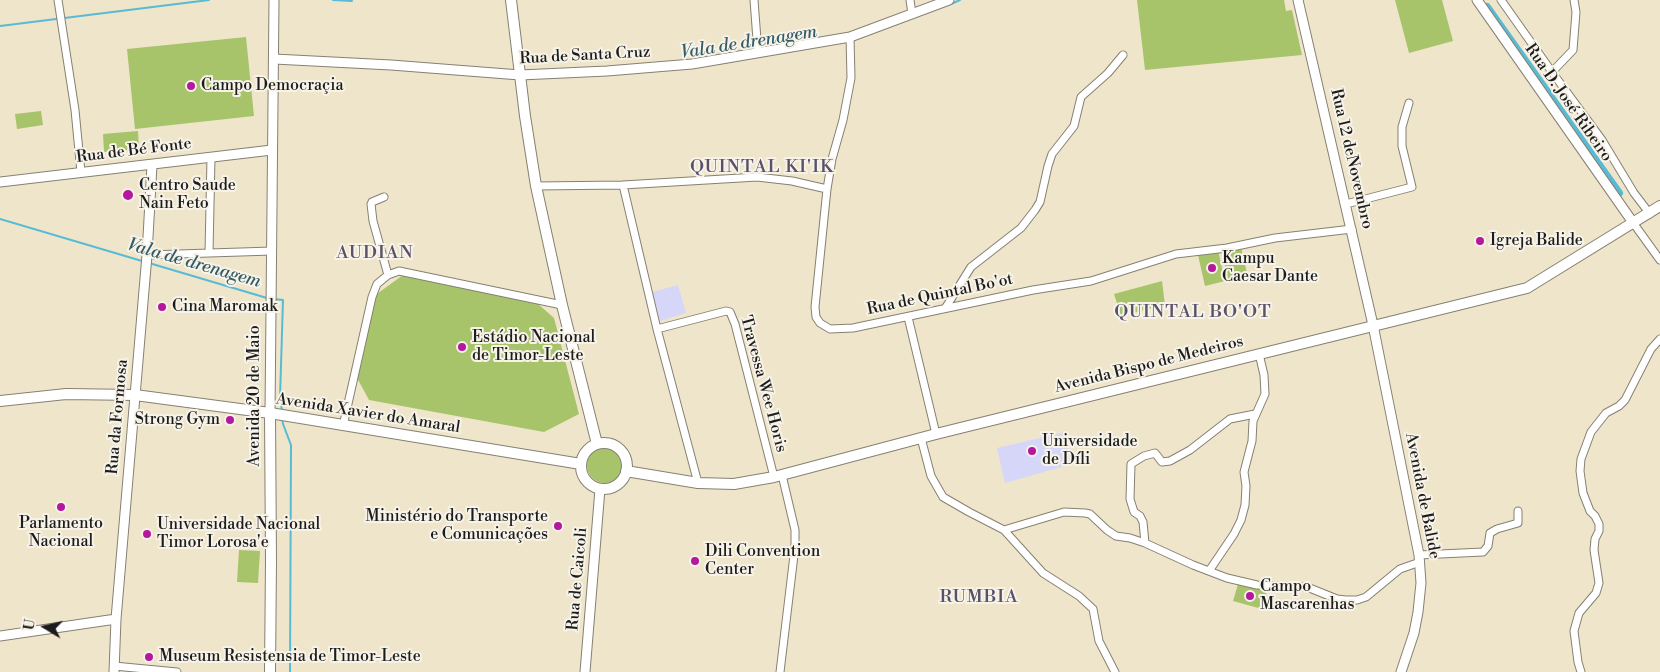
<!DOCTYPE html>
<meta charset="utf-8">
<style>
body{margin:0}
#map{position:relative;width:1660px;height:672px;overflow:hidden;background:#efe5ca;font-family:"Libre Bodoni",serif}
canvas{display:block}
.north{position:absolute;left:20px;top:602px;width:50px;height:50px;-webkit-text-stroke:4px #f7f3e8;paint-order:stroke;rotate:279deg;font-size:14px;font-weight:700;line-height:20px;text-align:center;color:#1c1c1c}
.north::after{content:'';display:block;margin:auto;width:18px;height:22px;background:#1c1c1c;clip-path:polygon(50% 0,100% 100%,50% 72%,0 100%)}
</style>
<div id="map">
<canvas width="1660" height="672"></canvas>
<div class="north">U</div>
</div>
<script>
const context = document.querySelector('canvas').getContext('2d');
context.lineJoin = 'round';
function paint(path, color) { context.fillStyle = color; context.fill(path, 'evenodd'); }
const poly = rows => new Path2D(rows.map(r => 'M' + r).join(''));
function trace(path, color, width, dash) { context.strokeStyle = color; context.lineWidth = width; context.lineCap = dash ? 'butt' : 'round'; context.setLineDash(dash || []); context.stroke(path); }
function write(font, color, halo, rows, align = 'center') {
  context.font = font + ' "Libre Bodoni",serif'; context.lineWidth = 4; context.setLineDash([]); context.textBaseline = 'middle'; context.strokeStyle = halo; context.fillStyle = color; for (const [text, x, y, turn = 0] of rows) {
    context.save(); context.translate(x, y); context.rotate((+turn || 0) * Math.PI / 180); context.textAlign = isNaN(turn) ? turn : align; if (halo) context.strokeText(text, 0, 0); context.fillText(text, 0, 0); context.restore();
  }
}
paint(poly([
 [678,285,686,313,660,321,652,292],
 [1065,432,1072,464,1005,483,997,448]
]), '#d6d7f8');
paint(poly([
 [1137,0,1284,0,1286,11,1292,10,1302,55,1145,70],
 [1395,0,1442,0,1453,41,1409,53],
 [246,37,254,116,135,129,127,49],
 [41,111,43,125,17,129,15,114],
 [138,131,139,149,104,152,103,134],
 [1241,247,1248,278,1229,283,1222,251],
 [1218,250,1225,281,1205,286,1198,255],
 [403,275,537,303,554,318,579,414,544,432,369,400,356,376,374,296],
 [1162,281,1165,305,1121,316,1114,294],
 '587 465a18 18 0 1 1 36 0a18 18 0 1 1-36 0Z',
 [239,550,260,551,258,583,237,582],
 [1238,584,1267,591,1262,609,1233,601]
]), '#a8c46b');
trace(poly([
 [333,0,352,1],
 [951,4,960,0],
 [0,26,209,0],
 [717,64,803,49],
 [0,219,142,261],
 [149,263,267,298],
 [274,299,283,300,280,398,282,411],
 [282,418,283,424,291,445,290,672]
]), '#57bbd5', 2);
trace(poly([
 [1487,7,1619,193]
]), '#57bbd5', 8);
const minor = poly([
 [58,0,75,110,81,172],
 [754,0,758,53],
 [910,0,912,14],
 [1501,0,1552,72,1602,140,1634,193,1650,214],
 [850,37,851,78,843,120,832,159,827,189,815,307,816,317,820,323,830,329,853,328,1033,290,1091,281,1176,254,1227,248,1275,238,1352,229],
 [1552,72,1573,50,1576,12,1574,0],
 [623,185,657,329,698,483],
 [536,186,623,185,757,177,792,181,827,189],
 [384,197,372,202,371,204,373,221,388,275],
 [1346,204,1412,187,1402,146,1402,127,1409,103],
 [1634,224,1660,260],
 [209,253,211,157],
 [147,255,272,251],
 [946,307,971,267,1021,228,1035,210,1040,202,1048,166,1052,154,1074,126,1081,97,1108,73,1123,55],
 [908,317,936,434],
 [657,329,726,311,730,312,735,324,774,477],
 [343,426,372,297,377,284,388,275,399,271,562,305],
 [921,438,931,476,943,497,969,512,1004,530,1043,573,1079,596,1093,609,1099,641,1115,672],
 [1004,530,1064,512,1085,513,1090,514,1107,530,1116,536,1130,538,1145,543,1193,565,1227,578,1257,585,1307,587,1337,599,1346,600,1357,600,1366,597,1400,569,1420,562],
 [1145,543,1143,522,1140,516,1134,512,1130,499,1131,464,1144,456,1155,453,1162,462,1170,461,1190,450,1230,419,1255,414],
 [1419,555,1483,552,1488,546,1490,533,1497,529,1518,523,1518,511],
 [1209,571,1234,534,1241,520,1245,505,1246,486,1244,472,1252,441,1253,421,1265,394,1264,375,1260,358],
 [114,666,177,672],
 [780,672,795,547,795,530,782,475],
 [1581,672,1578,662,1574,631,1579,613,1596,593,1599,583,1594,550,1595,539,1599,531,1599,524,1595,516,1590,511,1583,493,1580,471,1581,459,1591,432,1606,413,1619,406,1625,400,1651,349,1660,339]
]);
const tertiary = poly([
 [1298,0,1373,325],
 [1477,0,1634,224],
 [274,59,391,65,520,75,607,71,692,64,850,37,949,0],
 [0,182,272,150],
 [0,636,116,619],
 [114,672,116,619,147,255,152,165]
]);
const secondary = poly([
 [1373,325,1419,555,1421,583,1418,612,1414,633,1401,672],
 [270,413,274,0],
 [585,672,600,489]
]);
const primary = poly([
 [511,0,525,116,536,186,562,305,597,444],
 [0,401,66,394,135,395,270,413,581,464],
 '581 466a23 23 0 1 1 46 0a23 23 0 1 1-46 0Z',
 [626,471,698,483,734,484,774,477,936,434,1527,288,1660,206],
 [270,672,271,561,270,413]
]);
trace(minor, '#868073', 9);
trace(tertiary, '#868073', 11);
trace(secondary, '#868073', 11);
trace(primary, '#868073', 12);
trace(minor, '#fff', 7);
trace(tertiary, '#fff', 9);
trace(secondary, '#fff', 9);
trace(primary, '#fff', 10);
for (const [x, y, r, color] of [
 [191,86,5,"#b5179e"],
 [128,195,6,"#b5179e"],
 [1480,241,5,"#b5179e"],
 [1212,268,5,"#b5179e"],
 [162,307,5,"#b5179e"],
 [462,347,5,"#b5179e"],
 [230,420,5,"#b5179e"],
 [1032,451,5,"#b5179e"],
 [61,507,5,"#b5179e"],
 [558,526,5,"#b5179e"],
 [147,534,5,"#b5179e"],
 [695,561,5,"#b5179e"],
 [1250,596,5,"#b5179e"],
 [149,657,5,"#b5179e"]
]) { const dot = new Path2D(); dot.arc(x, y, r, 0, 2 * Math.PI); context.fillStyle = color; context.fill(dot); trace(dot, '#f7f3e8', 2); }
write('16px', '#1c1c1c', '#f7f3e8', [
 ["Rua de Santa Cruz",585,56,-3],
 ["Rua D. José Ribeiro",1568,103,55],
 ["Rua de Bé Fonte",134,151,-7],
 ["Rua 12 deNovembro",1351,159,77],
 ["Rua de Quintal Bo'ot",940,295,-12],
 ["Avenida Bispo de Medeiros",1149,365,-14],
 ["Travessa Wee Horis",763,384,75],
 ["Avenida 20 de Maio",255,396,-90],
 ["Avenida Xavier do Amaral",368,414,9],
 ["Rua da Formosa",118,417,-85],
 ["Avenida de Balide",1422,496,79],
 ["Rua de Caicoli",578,579,-85]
]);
write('16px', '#1c1c1c', '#f7f3e8', [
 ["Campo Democraçia",201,86],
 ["Centro Saude",139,186],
 ["Nain Feto",139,204],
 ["Igreja Balide",1490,241],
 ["Kampu",1222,259],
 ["Caesar Dante",1222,277],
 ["Cina Maromak",172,307],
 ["Estádio Nacional",472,338],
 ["de Timor-Leste",472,356],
 ["Strong Gym",220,420,"right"],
 ["Universidade",1042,442],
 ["de Díli",1042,460],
 ["Ministério do Transporte",548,517,"right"],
 ["e Comunicações",548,535,"right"],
 ["Parlamento",61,524,"center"],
 ["Nacional",61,542,"center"],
 ["Universidade Nacional",157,525],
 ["Timor Lorosa'e",157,543],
 ["Dili Convention",705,552],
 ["Center",705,570],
 ["Campo",1260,587],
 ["Mascarenhas",1260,605],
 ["Museum Resistensia de Timor-Leste",159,657]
], 'left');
write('italic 18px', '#345c66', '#f7f3e8', [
 ["Vala de drenagem",749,43,-9],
 ["Vala de drenagem",194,264,16]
]);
context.letterSpacing = '1px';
write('18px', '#585168', '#f7f3e8', [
 ["QUINTAL KI'IK",762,168],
 ["AUDIAN",375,254],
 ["QUINTAL BO'OT",1193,313],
 ["RUMBIA",979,598]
]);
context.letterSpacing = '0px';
</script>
